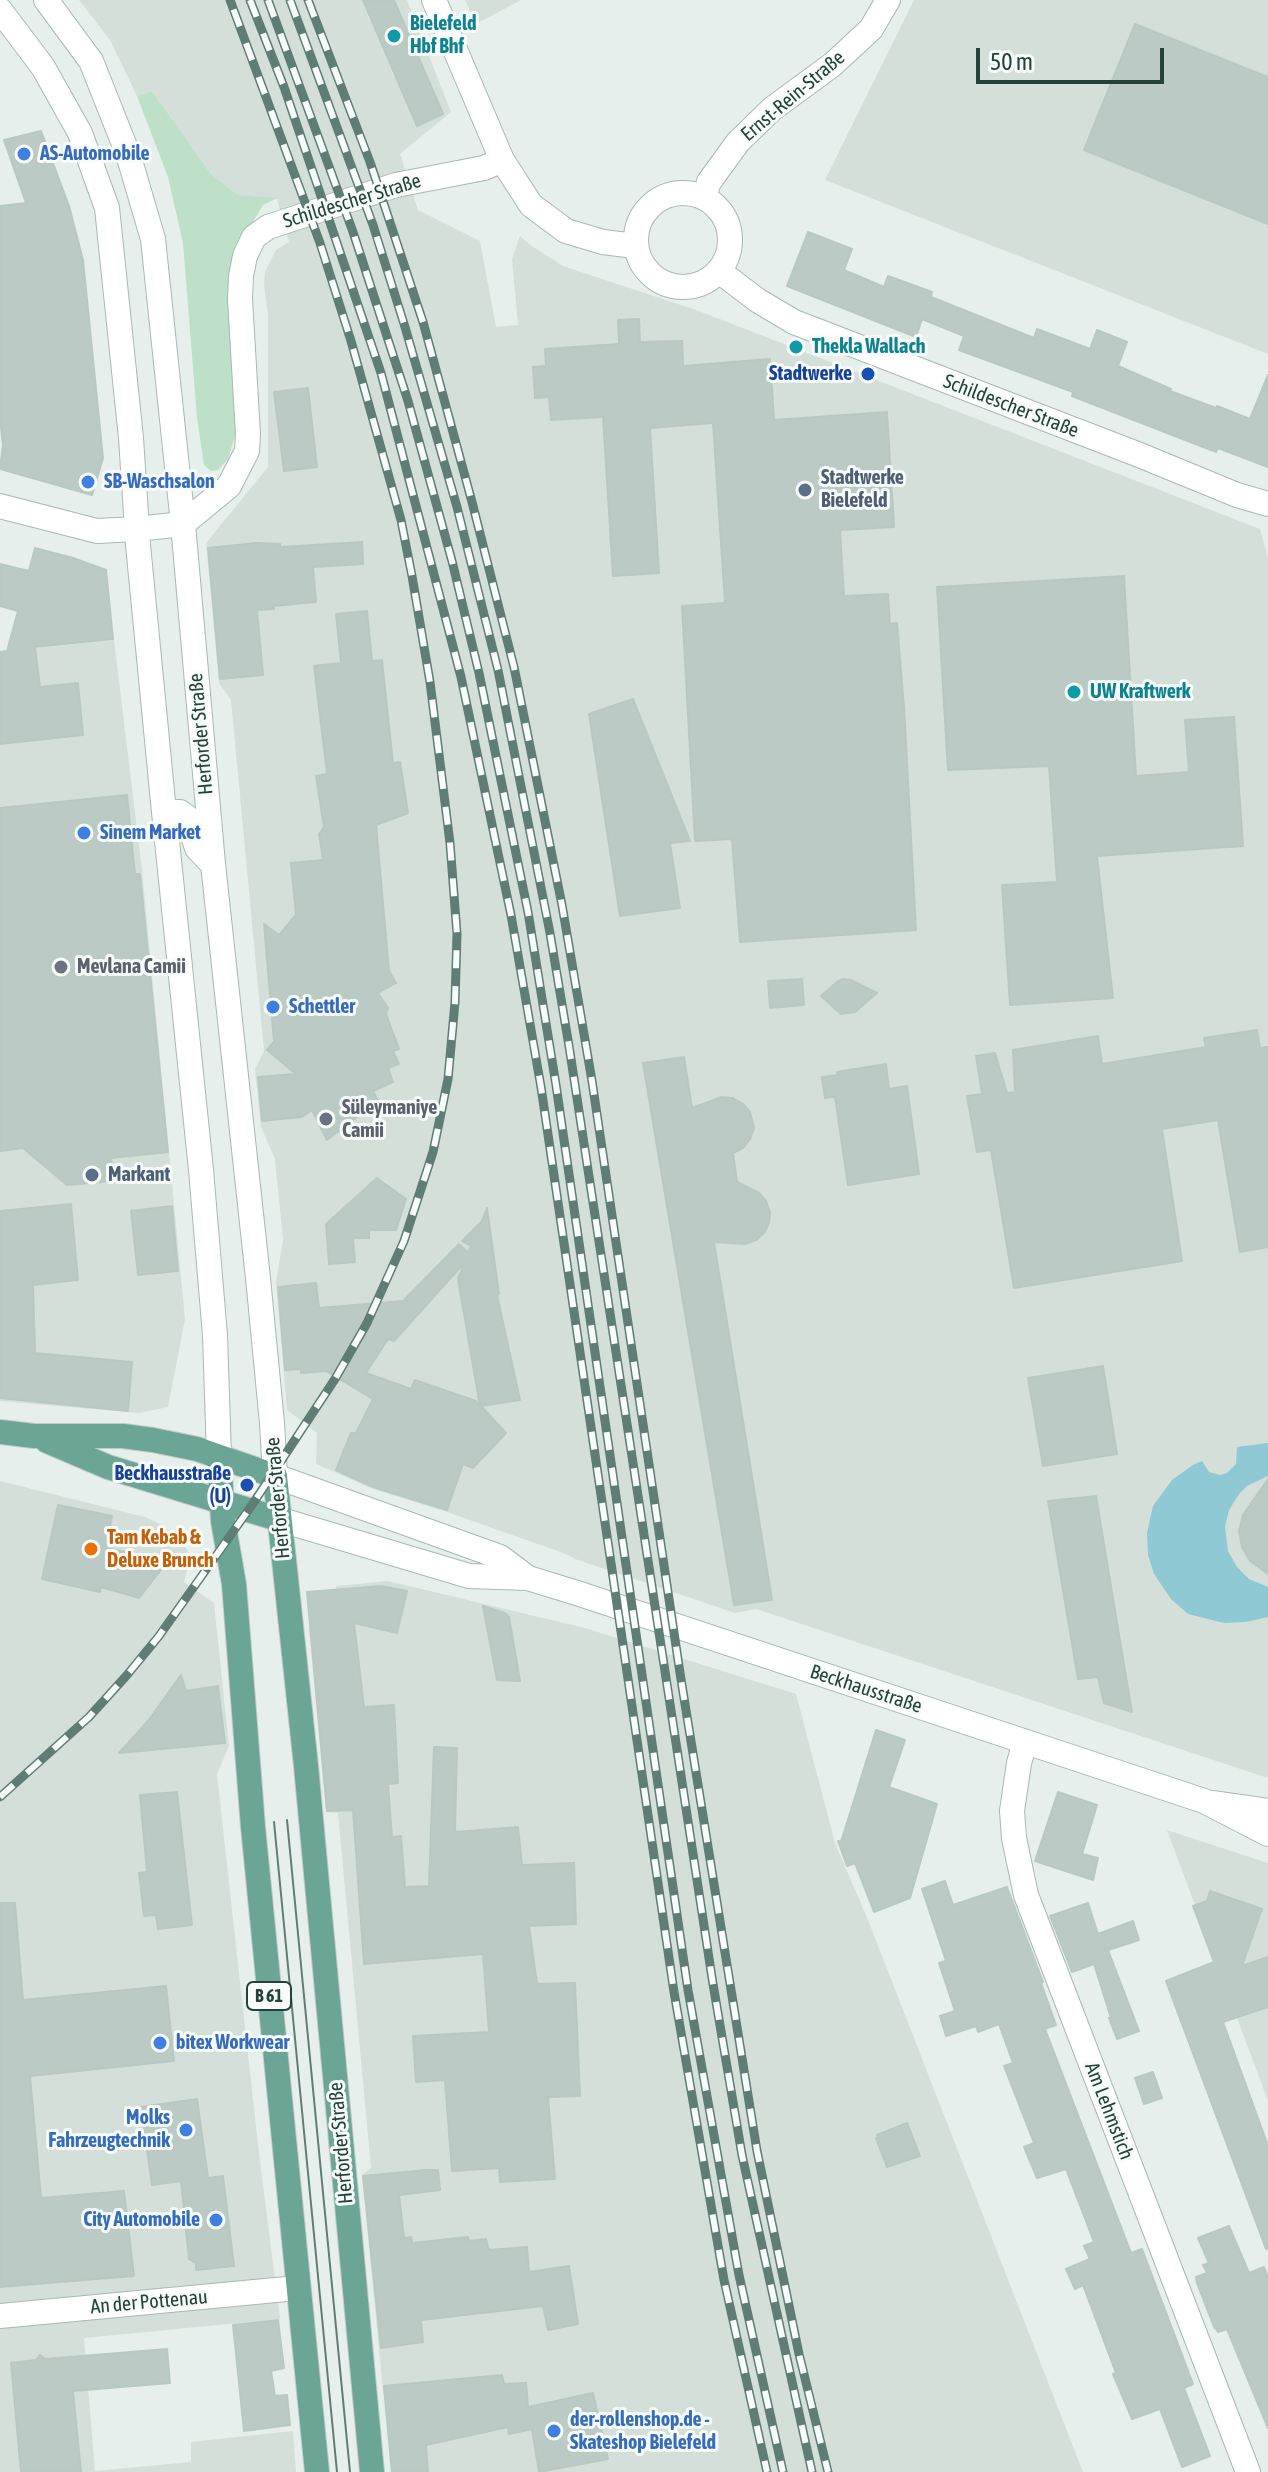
<!DOCTYPE html>
<meta charset="utf-8">
<style>
body{margin:0}
#map{position:relative;width:1268px;height:2472px;overflow:hidden;background:#e6efeb;font-family:"Asap Condensed",sans-serif}
canvas{display:block}
.scale{position:absolute;left:976px;top:48px;width:188px;height:36px;box-sizing:border-box;border:4px solid #24423a;border-top:0;padding-left:10px;font-size:24px;line-height:28px;white-space:nowrap;color:#24423a;-webkit-text-stroke:6px #f7fbf9;paint-order:stroke}
</style>
<div id="map">
<canvas width="1268" height="2472"></canvas>
<div class="scale">50 m</div>
</div>
<script>
const context = document.querySelector('canvas').getContext('2d');
context.lineJoin = 'round';
function paint(path, color) { context.fillStyle = color; context.fill(path, 'evenodd'); }
const poly = rows => new Path2D(rows.map(r => 'M' + r).join(''));
function trace(path, color, width, dash) { context.strokeStyle = color; context.lineWidth = width; context.lineCap = dash ? 'butt' : 'round'; context.setLineDash(dash || []); context.stroke(path); }
function write(font, color, halo, rows, align = 'center') {
  context.font = font + ' "Asap Condensed",sans-serif'; context.lineWidth = 6; context.setLineDash([]); context.textBaseline = 'middle'; context.strokeStyle = halo; context.fillStyle = color; for (const [text, x, y, turn = 0] of rows) {
    context.save(); context.translate(x, y); context.rotate((+turn || 0) * Math.PI / 180); context.textAlign = isNaN(turn) ? turn : align; if (halo) context.strokeText(text, 0, 0); context.fillText(text, 0, 0); context.restore();
  }
}
paint(poly([
 [79,0,407,0,451,112,400,154,418,210,480,241,496,327,518,325,512,259,520,236,530,245,563,266,699,311,1260,529,1268,558,1268,1778,756,1609,735,1613,575,1559,566,1554,447,1512,373,1489,316,1464,317,1433,287,1410,276,1282,283,1240,275,1159,261,1127,255,1069,264,1051,231,700,219,683,206,543,268,467,268,315,264,285,265,272,276,250,289,242,277,199,238,195,211,174,152,91,137,96,110,40],
 [465,0,521,0,476,24],
 [914,0,1268,0,1268,354,825,180],
 [114,640,142,870,185,1319,168,1407,139,1413,0,1401,0,652],
 [0,1481,145,1517,160,1524,181,1540,191,1556,184,1582,214,1603,229,1746,217,1774,259,2153,280,2319,84,2338,95,2471,191,2462,191,2442,293,2431,296,2472,0,2472],
 [388,1581,585,1628,796,1694,835,1843,868,1920,1083,2472,391,2472,362,2175,371,2168,338,1813,326,1812,309,1628,341,1624,336,1586],
 [1167,1830,1268,1863,1268,2101]
]), '#d4dfda');
paint(poly([
 [152,91,211,174,238,195,277,198,263,205,251,225,237,429,228,459,218,470,211,471,204,465,197,418,183,243,168,177,137,96]
]), '#bfe0c8');
paint(poly([
 [1268,1443,1268,1476,1247,1486,1239,1494,1229,1510,1225,1527,1228,1551,1237,1567,1249,1579,1268,1587,1268,1617,1246,1622,1224,1623,1188,1614,1171,1599,1154,1574,1148,1555,1147,1533,1153,1506,1172,1480,1193,1465,1202,1461,1209,1472,1220,1475,1227,1473,1236,1464,1237,1447]
]), '#8ec9d4');
const building = poly([
 [363,0,394,0,443,114,417,126,363,0],
 [1135,24,1268,77,1268,224,1084,150,1135,24],
 [41,131,69,206,83,260,103,458,92,495,0,469,3,445,0,419,0,206,26,203,4,140,41,131],
 [808,232,852,249,844,270,884,287,888,276,932,292,931,297,1034,338,1037,329,1090,349,1097,330,1127,342,1118,366,1171,389,1170,391,1216,408,1217,406,1250,419,1268,375,1268,467,1218,448,1216,452,1072,396,1073,392,959,350,964,336,922,319,916,337,787,286,808,232],
 [639,319,640,342,682,341,683,366,770,359,774,420,887,412,894,527,840,530,844,596,888,594,890,624,897,623,904,707,916,930,740,942,732,839,695,841,682,606,725,603,713,423,650,428,659,573,613,576,603,417,551,420,549,397,535,398,533,367,546,366,545,349,619,344,618,320,639,319],
 [308,388,317,467,284,471,274,392,308,388],
 [362,542,363,564,313,567,316,602,274,606,274,609,257,610,263,675,220,679,208,548,256,543,280,544,280,547,362,542],
 [35,548,73,558,106,570,113,639,35,647,40,687,78,683,83,735,0,744,0,652,7,651,18,611,0,606,0,564,29,571,35,548],
 [1124,576,1136,776,1189,772,1185,720,1234,717,1243,846,1097,856,1113,998,1010,1005,1002,885,1057,882,1049,766,948,770,937,587,1124,576],
 [367,611,372,661,382,660,393,763,400,762,408,813,376,825,389,971,396,983,378,993,388,1008,386,1014,399,1049,393,1051,399,1064,388,1068,393,1082,373,1091,378,1101,327,1140,312,1110,302,1117,262,1121,258,1077,296,1074,267,1050,274,1041,264,924,279,935,296,915,291,863,323,860,319,834,324,827,316,776,327,774,314,666,341,663,336,614,367,611],
 [633,699,690,841,670,843,680,908,620,916,589,714,633,699],
 [127,795,135,874,140,874,168,1152,111,1158,114,1181,67,1185,23,1148,0,1151,0,808,127,795],
 [802,979,804,1005,770,1008,768,981,802,979],
 [843,979,851,980,877,993,855,1012,841,1014,821,996,837,982,843,979],
 [1257,1030,1260,1048,1268,1047,1268,1247,1240,1252,1218,1120,1162,1129,1182,1261,1014,1288,991,1150,977,1152,967,1096,982,1094,976,1056,995,1053,1007,1093,1015,1092,1013,1050,1098,1036,1102,1064,1206,1047,1204,1038,1257,1030],
 [684,1057,692,1108,722,1097,733,1098,743,1104,750,1112,754,1128,750,1139,743,1148,733,1153,737,1182,759,1193,766,1201,770,1212,769,1223,764,1233,756,1240,745,1244,714,1242,772,1600,734,1605,643,1063,684,1057],
 [886,1064,889,1089,907,1086,919,1174,848,1185,835,1097,825,1098,822,1077,838,1075,837,1072,886,1064],
 [377,1178,406,1199,396,1230,369,1230,369,1238,353,1238,355,1262,329,1264,326,1224,377,1178],
 [71,1204,78,1280,33,1285,35,1353,132,1362,128,1411,0,1398,0,1211,71,1204],
 [172,1206,178,1271,138,1275,131,1211,172,1206],
 [487,1208,499,1294,497,1295,520,1400,481,1406,506,1433,473,1468,463,1464,447,1510,373,1487,336,1470,351,1433,356,1433,373,1399,326,1371,301,1373,301,1369,285,1370,278,1287,316,1283,319,1308,403,1301,459,1244,468,1253,471,1246,462,1241,482,1221,487,1208],
 [465,1262,458,1279,480,1406,476,1401,415,1380,411,1389,366,1373,388,1339,394,1341,465,1262],
 [1103,1366,1117,1454,1043,1466,1028,1378,1103,1366],
 [1268,1479,1268,1574,1250,1561,1242,1547,1239,1531,1243,1515,1268,1479],
 [1096,1496,1125,1671,1132,1712,1104,1703,1098,1677,1078,1679,1048,1501,1096,1496],
 [58,1505,112,1516,106,1548,168,1561,139,1598,101,1587,100,1592,42,1579,58,1505],
 [381,1586,407,1591,397,1633,354,1623,364,1707,394,1705,398,1783,388,1784,392,1837,401,1836,405,1887,429,1886,434,1747,457,1748,455,1832,518,1827,522,1865,574,1863,576,1924,529,1926,537,1984,575,1983,580,2096,548,2097,555,2179,500,2182,499,2168,452,2171,445,2080,416,2082,413,2036,489,2032,483,1954,364,1964,353,1810,327,1811,307,1592,381,1586],
 [483,1606,505,1613,509,1617,520,1681,497,1680,483,1606],
 [181,1675,186,1691,218,1686,225,1743,119,1753,148,1721,181,1675],
 [876,1730,905,1740,889,1787,937,1804,910,1898,874,1912,855,1863,847,1866,838,1841,841,1842,876,1730],
 [177,1792,192,1925,158,1929,156,1915,144,1916,139,1873,147,1872,140,1795,177,1792],
 [1058,1792,1097,1805,1082,1854,1098,1858,1093,1880,1035,1861,1058,1792],
 [945,1881,953,1905,1007,1887,1043,1982,1041,1983,1056,2025,1045,2029,1131,2253,1142,2249,1193,2384,1184,2388,1210,2456,1182,2467,1160,2409,1132,2419,1113,2374,1116,2373,1083,2285,1075,2289,1066,2269,1090,2259,1084,2246,1094,2242,1066,2169,1037,2178,1024,2147,1034,2143,1004,2066,1013,2063,999,2024,978,2032,976,2026,946,2036,940,2016,955,2011,939,1963,946,1961,922,1889,945,1881],
 [1210,1891,1262,1909,1242,1966,1268,1957,1268,2007,1223,2022,1268,2146,1268,2248,1266,2249,1166,1981,1214,1962,1193,1906,1207,1901,1210,1891],
 [0,1903,15,1903,23,2000,166,1986,174,2061,30,2076,41,2198,124,2191,134,2276,0,2287,0,1903],
 [1088,1903,1098,1934,1133,1921,1139,1940,1108,1950,1139,2031,1117,2039,1109,2018,1111,2018,1094,1964,1072,1972,1050,1916,1088,1903],
 [1153,2072,1162,2098,1144,2104,1135,2078,1153,2072],
 [197,2099,208,2178,223,2176,234,2266,196,2270,196,2263,189,2259,181,2181,152,2185,141,2107,197,2099],
 [907,2123,920,2156,887,2167,876,2138,879,2138,877,2135,907,2123],
 [426,2170,438,2170,440,2190,399,2195,404,2238,411,2237,412,2243,468,2237,469,2241,486,2239,489,2250,527,2247,529,2272,569,2266,578,2324,548,2330,543,2306,421,2320,423,2342,381,2348,363,2176,426,2170],
 [1229,2226,1249,2273,1264,2267,1268,2277,1268,2428,1227,2329,1218,2332,1214,2327,1197,2283,1196,2277,1207,2273,1203,2265,1209,2263,1198,2238,1229,2226],
 [278,2320,284,2368,271,2371,275,2396,287,2395,290,2425,244,2431,233,2325,278,2320],
 [167,2349,170,2383,73,2391,81,2472,21,2472,11,2363,36,2360,40,2355,45,2359,167,2349],
 [502,2375,504,2384,526,2383,528,2407,593,2393,608,2459,539,2472,532,2429,509,2434,508,2427,426,2445,428,2472,392,2472,384,2386,502,2375]
]);
paint(building, '#bbcac4');
trace(building, '#b8c9c2', 2);
const minor = poly([
 [434,0,502,160],
 [0,506,97,531,137,529],
 [1025,1742,1019,1763,1012,1811,1014,1838,1026,1895,1248,2472],
 [0,2316,297,2288]
]);
const tertiary = poly([
 [46,0,91,61,128,154,153,239,183,524,213,864,258,1278,272,1423,275,1476],
 [0,10,43,67,80,133,107,208,131,438,138,545,164,812,201,1170,215,1335,219,1457],
 '636 240a47 47 0 1 1 94 0a47 47 0 1 1-94 0Z',
 [704,197,709,182,738,142,772,109,832,65,871,29,888,0],
 [719,271,757,300,794,322,1137,454,1237,495,1268,504],
 [183,524,229,486,247,451,248,434,240,299,241,276,245,256,254,237,268,227,396,185,484,168,502,160,531,205,566,231,603,242,635,246],
 [137,529,183,524],
 [164,812,180,812,187,817,197,848,211,863]
]);
const secondary = poly([
 [275,1476,500,1557,528,1578],
 [278,1519,469,1576,528,1578,580,1594,1204,1801,1268,1834],
 [1214,1803,1268,1811]
]);
const primary = poly([
 [0,1432,34,1436,123,1436,153,1440,197,1449,275,1476,306,1766,372,2472],
 [47,1441,108,1467,278,1519],
 [219,1457,223,1521,234,1584,253,1827,317,2472]
]);
trace(minor, '#a8b8b2', 26);
trace(tertiary, '#a8b8b2', 26);
trace(secondary, '#a4bbb3', 26);
trace(primary, '#c2cac8', 26);
trace(minor, '#fff', 24);
trace(tertiary, '#fff', 24);
trace(secondary, '#fff', 24);
trace(primary, '#6aa596', 24);
trace(poly([
 [287,1820,350,2472],
 [274,1822,337,2472]
]), '#5f7d75', 2);
const rail = poly([
 [250,0,284,87,381,373,461,677,511,915,541,1087,674,1992,724,2280,767,2472],
 [268,0,353,232,408,401,452,561,479,673,528,912,556,1085,688,1990,739,2275,783,2472],
 [290,0,373,225,405,327,457,507,498,670,550,933,569,1046,713,1984,742,2155,812,2472],
 [308,0,370,162,423,322,472,502,514,667,562,905,592,1081,680,1673,757,2151,799,2354,828,2472],
 [0,1797,89,1717,127,1675,159,1636,252,1505,335,1379,367,1323,404,1241,433,1152,448,1079,455,1002,457,934,450,843,430,682,412,576,401,520,351,341,320,243,230,0]
]);
trace(rail, '#5f7d75', 9);
trace(rail, '#f7fbf9', 6, [18]);
for (const [x, y, r, color] of [
 [394,36,8,"#0f9aa8"],
 [24,154,8,"#3f7fe0"],
 [796,347,8,"#0f9aa8"],
 [868,374,8,"#1a4fb4"],
 [88,482,8,"#3f7fe0"],
 [805,490,8,"#5c6f8a"],
 [1074,692,8,"#0f9aa8"],
 [84,833,8,"#3f7fe0"],
 [61,967,8,"#6b7280"],
 [273,1007,8,"#3f7fe0"],
 [326,1119,8,"#6b7280"],
 [92,1175,8,"#5c6f8a"],
 [247,1485,8,"#1a4fb4"],
 [91,1549,8,"#e8710a"],
 [160,2043,8,"#3f7fe0"],
 [186,2130,8,"#3f7fe0"],
 [216,2220,8,"#3f7fe0"],
 [554,2431,8,"#3f7fe0"]
]) { const dot = new Path2D(); dot.arc(x, y, r, 0, 2 * Math.PI); context.fillStyle = color; context.fill(dot); trace(dot, '#f7fbf9', 3); }
for (const [x, y, w] of [
 [269,1996,44]
]) { const box = new Path2D(); box.roundRect(x - w / 2, y - 14, w, 28, 6); context.fillStyle = '#f7fbf9'; context.fill(box); trace(box, '#24423a', 2); }
write('bold 18px', '#24423a', null, [
 ["B 61",269,1996]
]);
write('bold 20px', '#0d838f', '#f7fbf9', [
 ["Bielefeld",410,24],
 ["Hbf Bhf",410,47],
 ["Thekla Wallach",812,347],
 ["UW Kraftwerk",1090,692]
], 'left');
write('20px', '#24423a', '#f7fbf9', [
 ["Ernst-Rein-Straße",793,96,-40],
 ["Schildescher Straße",352,201,-17],
 ["Schildescher Straße",1011,406,21],
 ["Herforder Straße",201,734,-95],
 ["Herforder Straße",278,1498,-95],
 ["Beckhausstraße",866,1689,18],
 ["Am Lehmstich",1109,2111,69],
 ["Herforder Straße",341,2143,-95],
 ["An der Pottenau",149,2302,-5]
]);
write('bold 20px', '#366cbe', '#f7fbf9', [
 ["AS-Automobile",40,154],
 ["SB-Waschsalon",104,482],
 ["Sinem Market",100,833],
 ["Schettler",289,1007],
 ["bitex Workwear",176,2043],
 ["Molks",170,2118,"right"],
 ["Fahrzeugtechnik",170,2141,"right"],
 ["City Automobile",200,2220,"right"],
 ["der-rollenshop.de -",570,2420],
 ["Skateshop Bielefeld",570,2443]
], 'left');
write('bold 20px', '#164399', '#f7fbf9', [
 ["Stadtwerke",852,374],
 ["Beckhausstraße",231,1474],
 ["(U)",231,1497]
], 'right');
write('bold 20px', '#4e5e75', '#f7fbf9', [
 ["Stadtwerke",821,478],
 ["Bielefeld",821,501],
 ["Markant",108,1175]
], 'left');
write('bold 20px', '#5b616d', '#f7fbf9', [
 ["Mevlana Camii",77,967],
 ["Süleymaniye",342,1108],
 ["Camii",342,1131]
], 'left');
write('bold 20px', '#c56008', '#f7fbf9', [
 ["Tam Kebab &",107,1538],
 ["Deluxe Brunch",107,1561]
], 'left');
</script>
